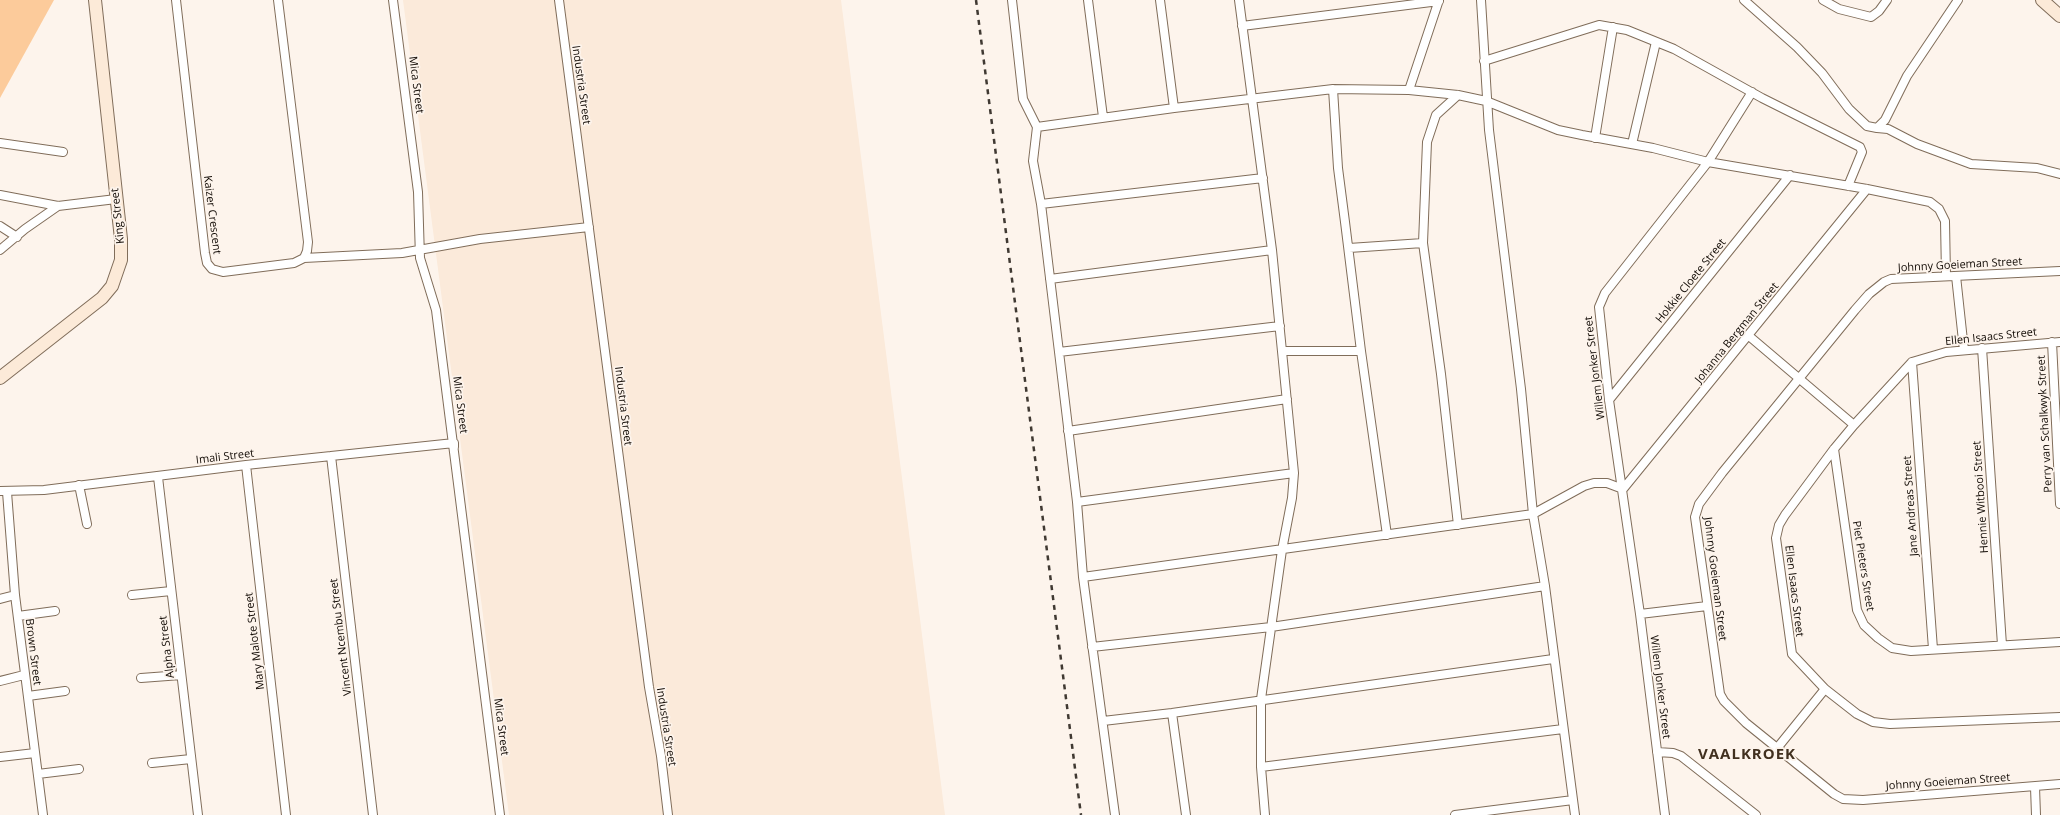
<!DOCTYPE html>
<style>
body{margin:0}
canvas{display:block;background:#fdf4ec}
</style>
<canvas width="2060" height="815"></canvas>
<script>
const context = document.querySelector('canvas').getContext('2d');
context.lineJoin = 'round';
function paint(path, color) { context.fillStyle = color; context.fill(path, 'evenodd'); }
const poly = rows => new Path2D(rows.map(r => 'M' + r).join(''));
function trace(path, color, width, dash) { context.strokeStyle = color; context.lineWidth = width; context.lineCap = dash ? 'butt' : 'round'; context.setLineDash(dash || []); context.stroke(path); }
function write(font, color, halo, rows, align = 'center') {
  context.font = font + ' "Open Sans",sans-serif'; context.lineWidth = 3.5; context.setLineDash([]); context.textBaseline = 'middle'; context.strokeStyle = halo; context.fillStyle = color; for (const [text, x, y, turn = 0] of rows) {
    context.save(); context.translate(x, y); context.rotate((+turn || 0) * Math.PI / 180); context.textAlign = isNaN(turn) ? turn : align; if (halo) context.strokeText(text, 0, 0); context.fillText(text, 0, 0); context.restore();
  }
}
paint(poly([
 [403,0,841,0,945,815,509,815]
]), '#fbeada');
paint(poly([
 [0,0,54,0,0,98]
]), '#fccb9b');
const street = poly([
 [176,0,205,253,207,263,212,269,223,272,294,263,304,258,307,251,308,242,278,0],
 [393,0,418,192,420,258,436,310,500,815],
 [559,0,649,687,661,756,668,815],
 [1012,0,1023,99,1037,127,1033,161,1041,204,1059,352,1077,502,1083,577],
 [1088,0,1103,117],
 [1160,0,1174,108],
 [1239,0,1272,250,1294,473,1292,498,1282,550,1261,699,1261,767,1265,815],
 [1481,0,1489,130,1521,389,1533,514,1545,586,1575,815],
 [1744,0,1797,47,1822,73,1849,109,1867,126,1877,128,1885,120,1907,76,1958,0],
 [1823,0,1839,9,1871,17,1879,11,1887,0],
 [1242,26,1439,1],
 [1484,61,1599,25,1627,30,1674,49,1762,98,1860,147,1862,152,1848,186],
 [1333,89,1338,168,1345,222,1361,351,1387,535],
 [1409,90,1439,0],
 [1037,127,1174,108,1333,89,1409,90,1458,95,1486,101,1558,130,1582,135,1653,148,1708,162,1867,189,1930,202,1939,209,1945,221,1946,276],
 [1877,128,1888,129,1917,144,1971,164,2037,168,2060,174],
 [1595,138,1613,27],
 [0,143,63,152],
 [1632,144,1656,42],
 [0,195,58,206,116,199],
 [1041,204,1263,178],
 [0,226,17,237],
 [1423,243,1427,142,1436,115,1458,95],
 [1349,248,1423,243,1441,374,1458,525],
 [0,250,25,229,58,206],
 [304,258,402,253,480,239,589,227],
 [2060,271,1891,279,1884,282,1869,294,1855,310,1722,473,1699,504,1695,517,1720,694,1724,701,1746,723,1834,794,1843,799,1863,800,2060,784],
 [1956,276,1964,350],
 [1050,279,1272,250],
 [1749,336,1854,425],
 [2052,342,2060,504],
 [2060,342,1946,352,1912,362,1854,425,1834,449,1785,515,1779,525,1776,538,1792,654,1825,689,1857,714,1873,722,1890,724,2060,717],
 [1982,348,2002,645],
 [1283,351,1361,351],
 [1059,352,1280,326],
 [1912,362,1933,649],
 [1609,400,1790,175],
 [1068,431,1287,399],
 [1834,449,1857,610,1864,625,1878,638,1892,648,1911,651,2060,642],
 [331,456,373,815],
 [246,465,286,815],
 [158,477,198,815],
 [79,485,87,524],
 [0,491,44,490,246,465,454,443,454,447],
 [7,492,15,595,43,815],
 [1077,502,1294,473],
 [132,595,171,591],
 [0,599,15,595],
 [1640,614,1707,606],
 [18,616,55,611],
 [1092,647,1271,627,1545,586],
 [141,678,181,675],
 [0,681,24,675],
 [28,696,65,691],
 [1172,713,1186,815],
 [1103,721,1172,713,1553,659],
 [1778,747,1825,689],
 [1657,752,1673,753,1681,756,1756,815],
 [0,757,35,753],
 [152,763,191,759],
 [1261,767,1563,729],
 [38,774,79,769],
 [2035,787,2036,815],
 [1115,815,1083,577,1533,514,1584,486,1594,483,1607,483,1623,489,1867,189],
 [1455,815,1573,800],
 [1665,815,1640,614,1609,400,1599,307,1605,293,1708,162,1752,92]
]);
const secondary = poly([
 [2042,0,2060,16],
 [0,378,102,298,112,286,121,260,121,239,95,0]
]);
trace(street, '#806d5a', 10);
trace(secondary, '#806d5a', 14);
trace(street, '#fff', 8);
trace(secondary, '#fcead8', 12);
trace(poly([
 [976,0,1081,815]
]), '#403932', 2.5, [5, 5]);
write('11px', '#110a04', '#fdf4ec', [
 ["Mica Street",416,85,83],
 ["Industria Street",581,85,82],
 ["Kaizer Crescent",212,215,83],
 ["King Street",118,216,-96],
 ["Johnny Goeieman Street",1960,265,-3],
 ["Hokkie Cloete Street",1691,281,-51],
 ["Johanna Bergman Street",1737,333,-51],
 ["Ellen Isaacs Street",1991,337,-6],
 ["Willem Jonker Street",1595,368,-97],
 ["Mica Street",460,405,83],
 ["Industria Street",623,406,83],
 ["Perry van Schalkwyk Street",2045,424,-93],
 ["Imali Street",225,457,-7],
 ["Hennie Witbooi Street",1981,497,-94],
 ["Jane Andreas Street",1911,506,-94],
 ["Piet Pieters Street",1863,566,81],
 ["Johnny Goeieman Street",1715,579,83],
 ["Ellen Isaacs Street",1794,591,83],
 ["Vincent Ncembu Street",341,637,-97],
 ["Mary Malote Street",255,641,-97],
 ["Alpha Street",167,647,-97],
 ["Brown Street",33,652,83],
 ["Willem Jonker Street",1660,687,83],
 ["Mica Street",501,727,83],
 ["Industria Street",666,727,81],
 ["Johnny Goeieman Street",1948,782,-4]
]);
context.letterSpacing = '1px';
write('bold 15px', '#41301f', '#fdf4ec', [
 ["VAALKROEK",1747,755]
]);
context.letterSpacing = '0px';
</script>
